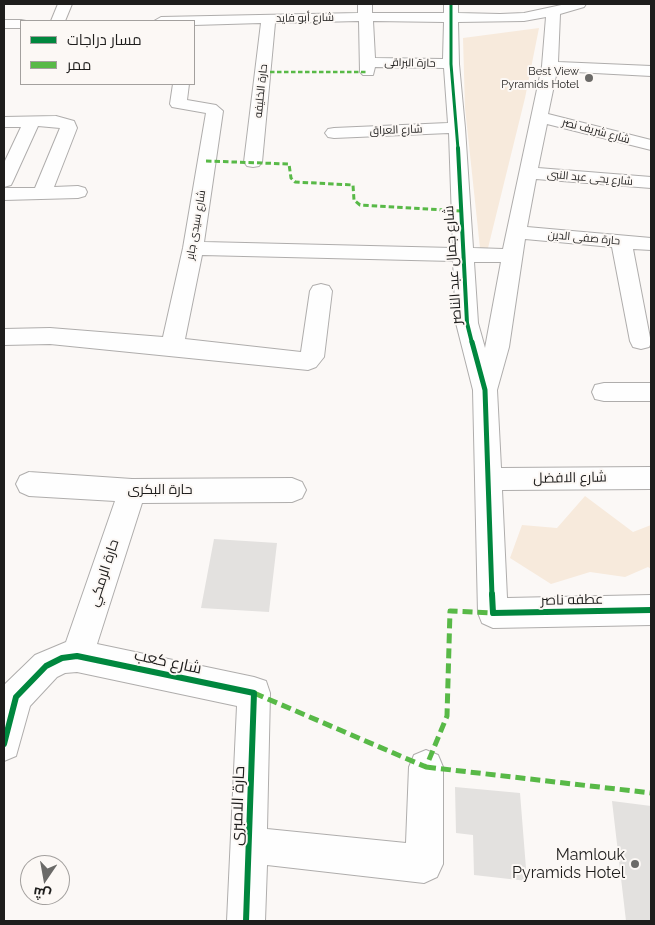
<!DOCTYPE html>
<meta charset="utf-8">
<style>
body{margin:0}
#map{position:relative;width:655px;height:925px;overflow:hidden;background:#fbf8f6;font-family:Raleway,Cairo,sans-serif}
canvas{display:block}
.frame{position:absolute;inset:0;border:5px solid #1e1d1c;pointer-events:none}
.legend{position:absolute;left:20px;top:20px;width:175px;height:65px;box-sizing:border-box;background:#fcf8f5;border:1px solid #a3a09e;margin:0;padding:6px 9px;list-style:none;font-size:15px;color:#1e1d1c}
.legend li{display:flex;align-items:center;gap:10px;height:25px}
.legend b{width:25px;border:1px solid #a3a09e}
.north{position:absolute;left:20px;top:855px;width:50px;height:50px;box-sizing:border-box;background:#fcf8f5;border:1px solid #a3a09e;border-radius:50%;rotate:192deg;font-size:14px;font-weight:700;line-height:20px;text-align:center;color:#1e1d1c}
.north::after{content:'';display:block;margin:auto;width:18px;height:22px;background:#6b6a68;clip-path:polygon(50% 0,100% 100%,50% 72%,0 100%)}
</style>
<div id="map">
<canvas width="655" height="925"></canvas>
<div class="frame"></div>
<ul class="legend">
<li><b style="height:6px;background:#00873e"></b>مسار دراجات</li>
<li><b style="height:6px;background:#58b947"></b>ممر</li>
</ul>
<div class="north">ش</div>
</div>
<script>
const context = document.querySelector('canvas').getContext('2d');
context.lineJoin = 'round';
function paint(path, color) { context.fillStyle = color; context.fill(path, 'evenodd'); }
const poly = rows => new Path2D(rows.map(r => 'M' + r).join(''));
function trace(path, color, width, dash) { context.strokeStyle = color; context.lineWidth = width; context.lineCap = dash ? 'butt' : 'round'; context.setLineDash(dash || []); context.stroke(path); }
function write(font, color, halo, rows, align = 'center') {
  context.font = font + ' Raleway,Cairo,sans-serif'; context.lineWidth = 4; context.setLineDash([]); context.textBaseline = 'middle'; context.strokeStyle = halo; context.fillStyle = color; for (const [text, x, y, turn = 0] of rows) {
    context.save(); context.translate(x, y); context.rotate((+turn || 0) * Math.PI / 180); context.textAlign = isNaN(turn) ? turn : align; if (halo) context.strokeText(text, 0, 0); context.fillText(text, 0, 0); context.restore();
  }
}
paint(poly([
 [539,28,525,98,488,248,480,248,465,108,463,38],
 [585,496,633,532,651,525,651,569,648,567,625,577,590,572,551,584,510,558,522,525,557,528]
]), '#f7eadc');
paint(poly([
 [214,539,277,543,269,612,201,608],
 [455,787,520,793,527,881,474,875,473,835,456,833],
 [612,801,651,806,651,921,626,921]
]), '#e3e1df');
const minor = poly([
 [58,4,72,4,65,21,51,21,58,4],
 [358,4,372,4,372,13,444,13,444,4,458,4,458,13,500,14,524,13,566,4,586,4,584,7,560,14,558,62,651,66,651,76,557,71,548,114,651,140,651,150,547,124,538,168,651,177,651,188,536,179,527,227,651,238,651,250,633,249,651,343,649,347,641,349,633,347,630,341,612,247,525,239,509,347,497,390,501,468,651,467,651,489,502,490,507,598,651,595,651,625,493,628,482,623,478,613,473,390,456,323,453,261,202,255,185,339,301,352,310,291,313,286,321,284,329,286,332,291,324,357,316,367,308,370,50,344,4,345,4,329,50,328,163,337,183,248,206,113,172,107,170,104,173,84,189,84,187,100,216,105,223,111,204,242,453,248,449,133,334,138,328,137,325,133,328,129,334,128,448,123,444,68,375,67,373,75,363,75,360,72,359,21,275,23,262,162,259,166,253,167,247,166,244,162,261,23,194,25,194,21,154,21,161,17,358,13,358,4],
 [546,17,542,66,503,249,473,248,465,128,459,64,458,22,524,21,546,17],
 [373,21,444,22,443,59,375,58,373,21],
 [474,262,501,262,485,348,478,323,474,262],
 [4,20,21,20,26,21,21,21,21,28,4,28,4,20],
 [56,116,74,121,77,128,54,187,78,186,85,188,87,192,85,196,78,198,4,200,4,188,35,188,60,128,38,126,13,181,11,185,4,187,4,163,21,127,4,127,4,117,56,116],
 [604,383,651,383,651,401,604,401,595,399,592,392,595,385,604,383],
 [29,472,132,479,292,478,302,482,306,490,302,498,292,502,142,503,97,644,254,677,266,681,270,693,267,829,406,843,409,767,414,755,426,750,438,755,443,767,443,864,437,877,424,883,267,865,265,921,227,921,237,706,77,672,65,673,57,677,30,706,16,756,4,761,4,685,35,655,66,642,115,501,29,496,20,492,16,484,20,476,29,472]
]);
trace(minor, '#afadac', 2);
paint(minor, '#fefefe');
trace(poly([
 [263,72,368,72]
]), '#58b947', 2.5, [4.5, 2.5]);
trace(poly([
 [206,161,289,164,291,178,295,182,353,185,354,200,360,205,461,211]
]), '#58b947', 3, [5.5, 3]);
trace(poly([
 [254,693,426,767,447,716,450,611,493,613],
 [426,767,651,793]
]), '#58b947', 5, [10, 5]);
trace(poly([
 [451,4,451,64,458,149]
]), '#00873e', 3);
trace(poly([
 [458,148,467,323,472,343]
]), '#00873e', 4);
trace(poly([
 [472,342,485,390,492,596]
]), '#00873e', 5);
trace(poly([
 [492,594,493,613,651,610],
 [4,744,16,697,46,666,62,658,77,656,254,693,246,921]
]), '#00873e', 6);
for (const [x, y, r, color] of [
 [589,78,5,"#6b6a68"],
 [635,864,5,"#6b6a68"]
]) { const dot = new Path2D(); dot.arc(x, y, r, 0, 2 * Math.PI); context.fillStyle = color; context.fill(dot); trace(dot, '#fcf8f5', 2); }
write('11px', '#1e1d1c', '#fcf8f5', [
 ["شارع أبو فايد",305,18,-1],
 ["حارة البراقى",410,63,1],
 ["حارة الخليفه",261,91,-84],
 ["شارع العراق",396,130,-2],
 ["شارع شريف نصر",596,131,15],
 ["شارع يحى عبد النبى",590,178,5],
 ["شارع سيدى جابر",196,225,-80],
 ["حارة صفى الدين",584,238,5]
]);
write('11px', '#1e1d1c', '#fcf8f5', [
 ["Best View",579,72],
 ["Pyramids Hotel",579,85]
], 'right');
write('14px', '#1e1d1c', '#fcf8f5', [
 ["شارع جمال عبد الناصر",453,265,-94],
 ["شارع الافضل",570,478,-1],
 ["حارة البكرى",160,490],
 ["حارة الرمكي",104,573,-72],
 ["عطفه ناصر",572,600,-1]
]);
write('16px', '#1e1d1c', '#fcf8f5', [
 ["شارع كعب",168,662,12],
 ["حارة الامبرى",238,806,-88]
]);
write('16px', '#1e1d1c', '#fcf8f5', [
 ["Mamlouk",625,855],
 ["Pyramids Hotel",625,873]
], 'right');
</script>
